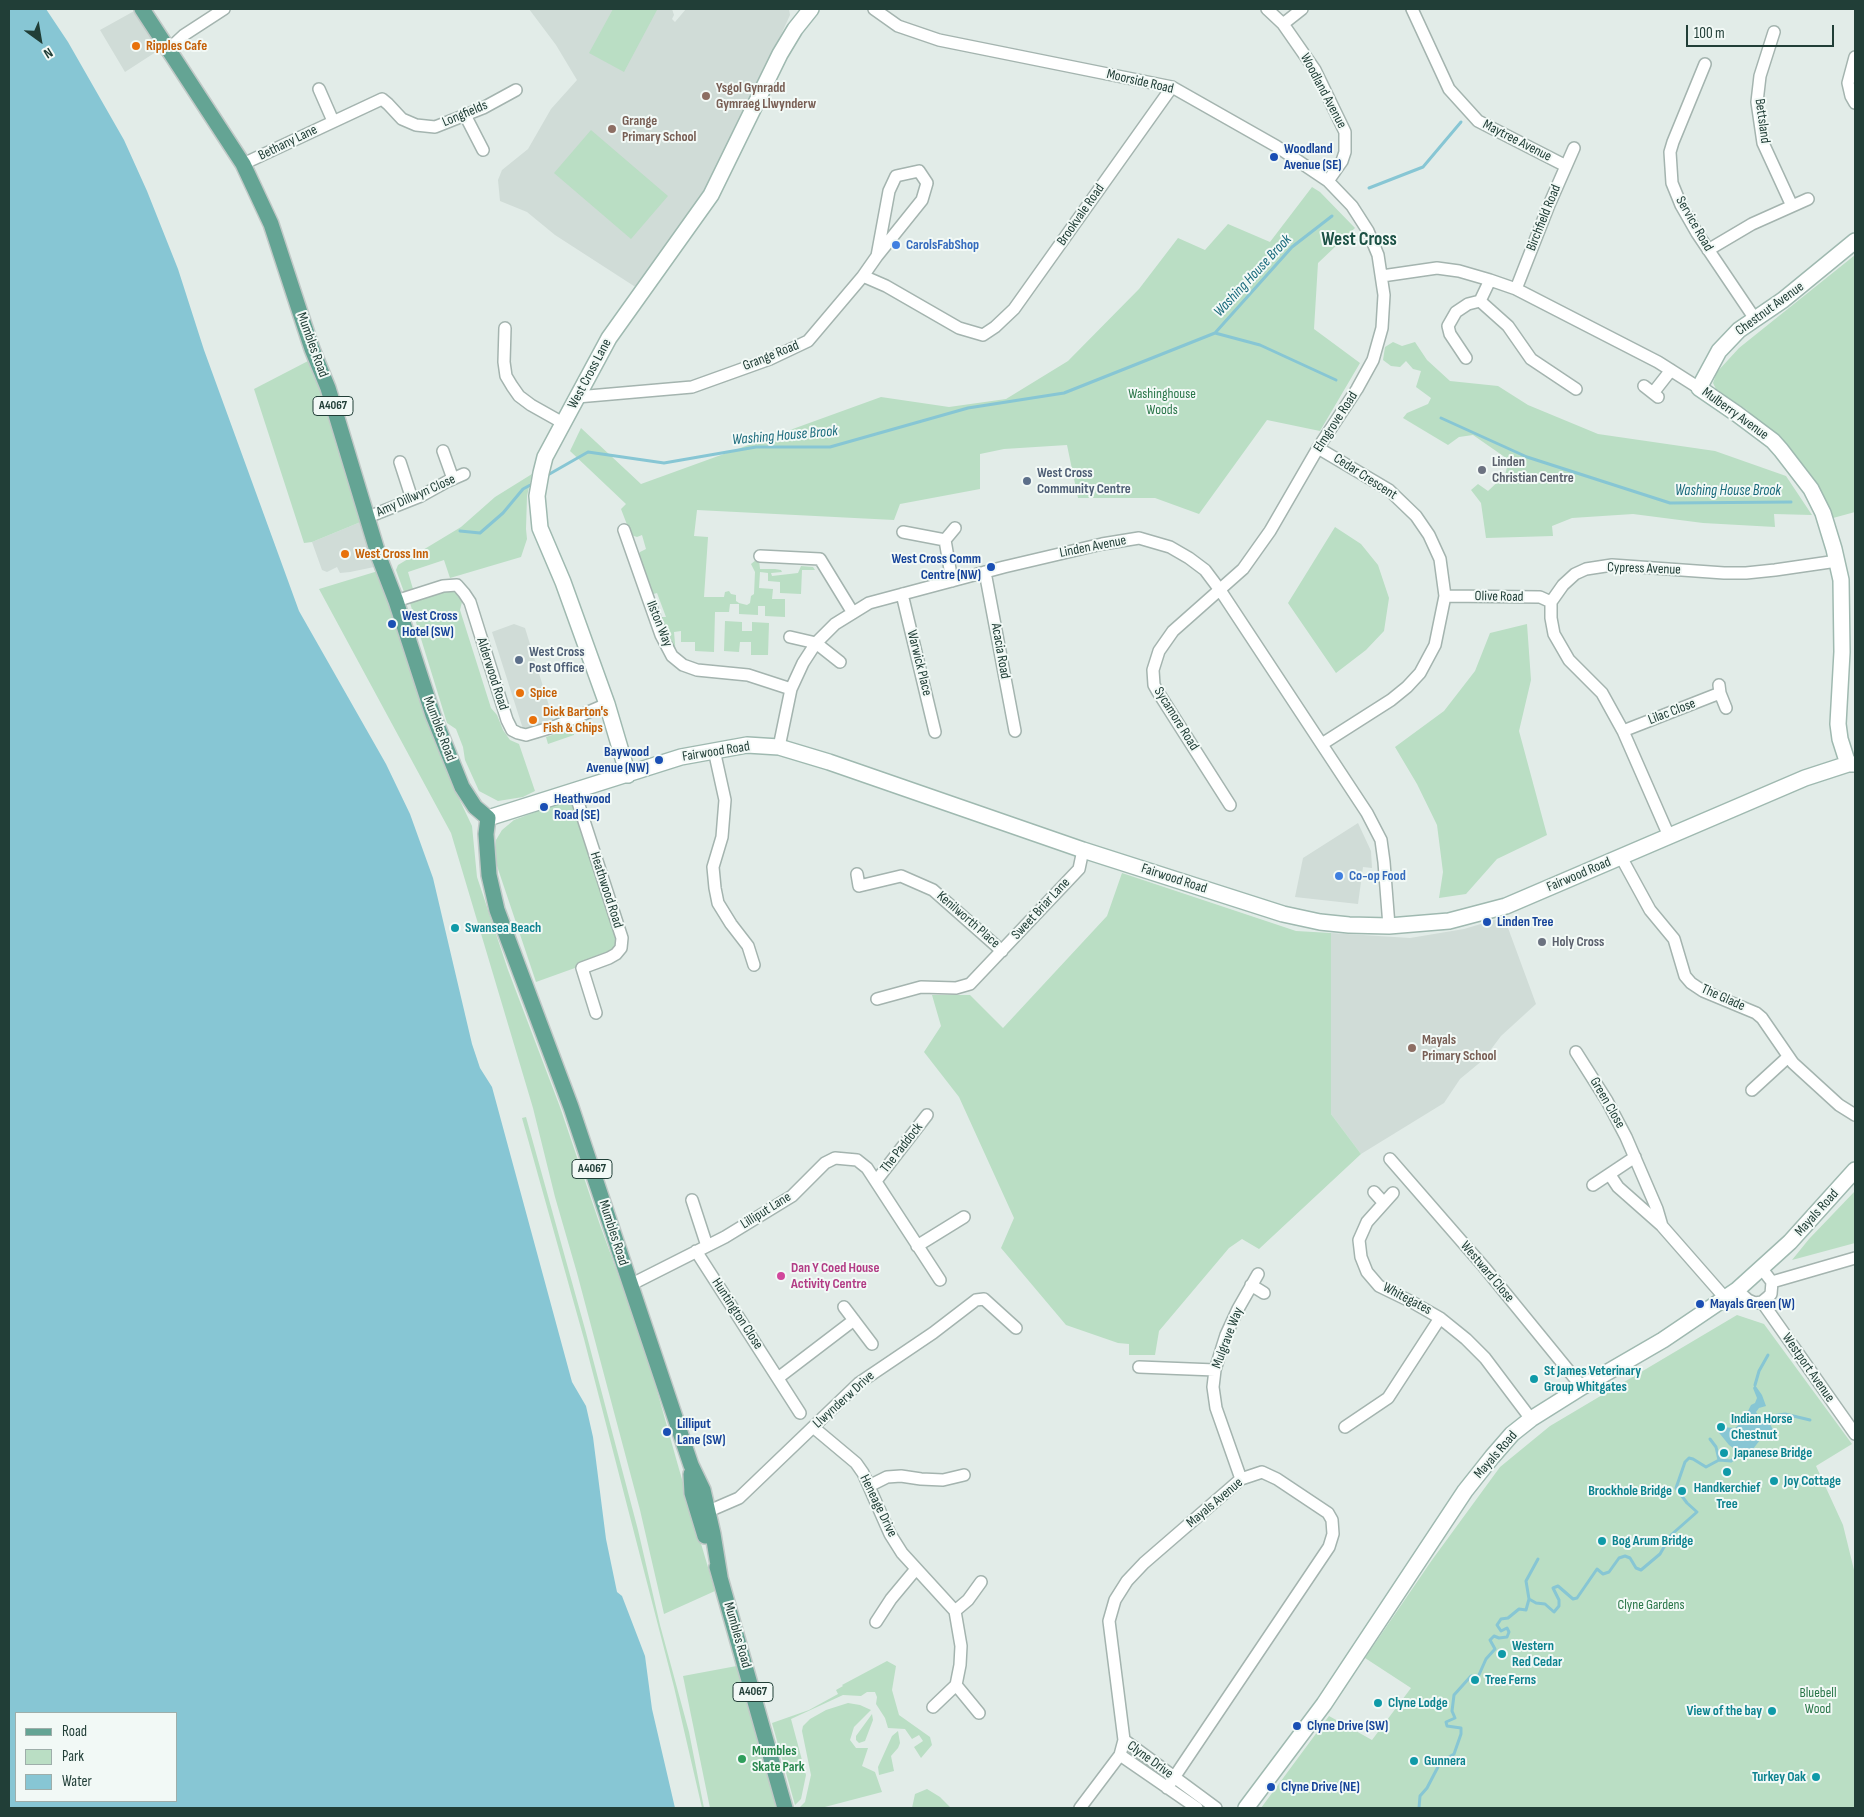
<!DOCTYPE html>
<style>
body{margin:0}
#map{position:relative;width:1864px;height:1817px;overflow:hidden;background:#e2ece8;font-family:"Sofia Sans Condensed",sans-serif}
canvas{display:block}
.frame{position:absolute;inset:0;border:10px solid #213e37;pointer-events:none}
.legend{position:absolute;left:15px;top:1712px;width:162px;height:90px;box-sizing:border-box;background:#f2f9f6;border:1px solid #9eaeaa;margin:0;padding:6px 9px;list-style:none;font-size:15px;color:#213e37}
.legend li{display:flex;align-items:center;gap:10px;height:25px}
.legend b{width:25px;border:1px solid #9eaeaa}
.north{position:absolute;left:15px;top:15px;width:50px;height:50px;-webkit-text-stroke:4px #f2f9f6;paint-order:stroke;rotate:148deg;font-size:14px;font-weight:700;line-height:20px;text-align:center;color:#213e37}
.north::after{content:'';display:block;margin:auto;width:18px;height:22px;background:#213e37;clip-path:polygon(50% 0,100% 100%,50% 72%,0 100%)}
.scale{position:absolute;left:1686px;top:25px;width:148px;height:22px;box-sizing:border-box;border:2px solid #213e37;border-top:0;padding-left:6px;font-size:15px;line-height:18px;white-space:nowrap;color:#213e37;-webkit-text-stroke:4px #f2f9f6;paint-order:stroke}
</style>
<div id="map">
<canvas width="1864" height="1817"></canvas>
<div class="frame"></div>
<ul class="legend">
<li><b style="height:6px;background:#64a494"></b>Road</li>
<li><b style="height:14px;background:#badec4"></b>Park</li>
<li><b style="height:14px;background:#87c6d4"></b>Water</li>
</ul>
<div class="north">N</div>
<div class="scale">100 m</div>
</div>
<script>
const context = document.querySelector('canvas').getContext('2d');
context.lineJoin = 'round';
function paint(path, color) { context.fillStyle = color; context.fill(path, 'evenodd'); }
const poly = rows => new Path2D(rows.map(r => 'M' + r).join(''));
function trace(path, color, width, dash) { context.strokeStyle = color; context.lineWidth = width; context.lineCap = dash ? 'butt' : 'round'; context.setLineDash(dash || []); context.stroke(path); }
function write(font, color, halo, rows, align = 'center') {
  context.font = font + ' "Sofia Sans Condensed",sans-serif'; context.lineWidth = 4; context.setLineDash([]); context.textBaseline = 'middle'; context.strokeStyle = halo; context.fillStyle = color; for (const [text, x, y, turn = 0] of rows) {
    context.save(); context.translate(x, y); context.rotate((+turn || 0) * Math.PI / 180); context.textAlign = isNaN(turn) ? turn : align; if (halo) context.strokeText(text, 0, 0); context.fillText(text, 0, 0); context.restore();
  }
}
paint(poly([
 [529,9,672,9,674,15,672,19,675,22,686,9,789,9,790,15,719,171,637,288,555,235,527,212,500,201,498,180,502,170,528,149,551,109,577,80,556,45],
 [136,10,162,48,125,72,100,30],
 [363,521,379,566,350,572,340,573,337,567,327,572,322,570,312,542],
 [514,624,525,628,554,722,524,732,492,632],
 [1358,823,1371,851,1372,868,1363,867,1358,904,1295,897,1303,858],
 [1504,917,1536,1004,1501,1036,1483,1060,1460,1079,1444,1103,1361,1154,1331,1114,1331,933,1410,938,1464,929]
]), '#d0dcd7');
paint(poly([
 [613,9,654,9,657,10,624,72,589,53],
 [591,130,668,196,631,239,554,173],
 [1312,187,1320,192,1355,228,1318,263,1314,329,1360,363,1320,431,1267,420,1199,514,1155,498,1078,498,1067,445,1004,449,980,454,980,489,900,504,894,520,697,510,694,536,708,537,704,597,724,597,725,592,729,591,731,594,736,595,736,601,739,603,747,605,750,603,751,596,754,594,755,572,751,564,756,560,759,560,760,569,775,569,781,570,782,572,771,573,772,576,798,573,801,566,813,567,815,570,802,570,801,594,780,593,780,582,768,581,768,573,760,572,759,588,773,589,772,599,785,599,785,617,765,616,765,606,758,606,758,615,739,614,739,604,730,604,729,612,715,612,714,652,695,651,695,642,681,642,681,631,674,632,676,655,670,648,660,617,666,617,657,593,650,595,637,559,640,552,646,549,642,535,637,537,631,535,621,509,626,504,570,451,581,428,641,484,881,397,949,407,1006,399,1068,361,1139,289,1178,238,1205,250,1228,224,1270,242],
 [1855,255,1855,512,1833,518,1803,466,1747,410,1726,396,1716,389,1713,383,1717,372,1739,348],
 [1393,342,1402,346,1415,342,1427,360,1450,381,1498,386,1528,405,1598,434,1715,451,1786,476,1812,515,1774,514,1775,527,1703,523,1633,514,1572,518,1552,526,1553,536,1486,538,1481,503,1471,490,1478,484,1488,491,1505,475,1509,460,1473,435,1459,437,1448,445,1403,418,1407,413,1428,404,1431,398,1416,387,1421,371,1413,369,1406,361,1400,367,1391,366,1383,360,1385,347],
 [310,360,363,521,312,542,304,543,254,389],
 [532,474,527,496,526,529,527,539,521,557,450,578,444,560,408,572,413,589,404,592,396,570,398,565,461,527,495,497],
 [1335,527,1361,544,1378,565,1389,598,1384,631,1366,650,1336,673,1288,603],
 [378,571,454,788,472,826,477,877,508,970,560,1107,600,1225,645,1348,679,1469,715,1591,664,1614,640,1510,577,1273,555,1197,533,1108,451,833,319,589],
 [445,592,454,592,458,595,462,602,460,610,491,708,497,715,503,730,510,740,519,744,535,791,523,797,498,801,479,791,465,760,463,747,456,729,447,723,410,603],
 [725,621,742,622,742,631,752,631,752,622,769,623,768,655,751,655,751,642,740,642,739,652,724,651],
 [1527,624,1531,680,1519,731,1547,835,1497,859,1466,894,1439,898,1443,872,1437,825,1417,784,1395,747,1444,711,1475,671,1490,633],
 [574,728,574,735,548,744,546,737],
 [570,799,617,939,611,955,536,982,495,860,496,840,502,830,514,820],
 [1122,873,1296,931,1331,933,1331,1114,1361,1154,1259,1249,1242,1239,1229,1248,1159,1331,1155,1355,1129,1355,1129,1344,1118,1343,1066,1325,1001,1248,1014,1218,959,1097,924,1052,941,1026,932,995,970,995,1003,1028,1107,916],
 [526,1117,585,1329,638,1530,660,1625,689,1732,704,1808,702,1808,674,1687,584,1339,522,1118],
 [1855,1191,1855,1243,1792,1260,1809,1239],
 [1737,1315,1764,1324,1852,1444,1816,1466,1843,1525,1855,1574,1855,1808,1261,1808,1329,1716,1372,1740,1411,1688,1365,1658,1432,1560,1500,1467,1550,1426],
 [887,1661,896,1666,892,1690,899,1715,930,1737,932,1745,921,1758,914,1747,923,1741,919,1735,912,1739,905,1729,888,1728,885,1718,876,1704,877,1697,875,1692,867,1692,861,1696,843,1695,791,1719,806,1775,801,1799,795,1805,772,1723,809,1710,838,1694,836,1690,843,1686,842,1685],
 [742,1665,776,1808,710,1808,683,1676],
 [848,1703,860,1705,871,1710,854,1727,850,1740,856,1748,868,1748,862,1766,875,1772,882,1792,821,1808,799,1808,805,1802,811,1775,802,1731,803,1726,810,1719,826,1710],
 [872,1714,873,1720,865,1741,859,1743,856,1740,856,1736],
 [898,1731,900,1743,898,1748,891,1756,894,1771,879,1775,878,1767,892,1736],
 [927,1789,940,1797,951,1808,912,1808,915,1794]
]), '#badec4');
paint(poly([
 [9,9,46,9,68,42,124,140,147,191,178,269,204,350,299,611,386,764,410,814,433,878,472,1044,480,1068,492,1087,572,1382,586,1406,593,1437,606,1539,617,1592,622,1596,645,1656,652,1709,675,1808,9,1808],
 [16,1713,176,1713,176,1801,16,1801],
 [1755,1385,1762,1395,1766,1406,1759,1408,1756,1412,1760,1418,1767,1417,1772,1428,1776,1430,1774,1437,1767,1435,1763,1436,1750,1453,1740,1456,1736,1450,1729,1445,1716,1429,1719,1427,1735,1428,1743,1421,1751,1405,1755,1403,1757,1398,1753,1388]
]), '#87c6d4');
trace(poly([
 [1369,188,1423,167,1461,122],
 [1215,333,1260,345,1336,380],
 [1441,418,1527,457,1670,503,1791,502],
 [546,476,588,452,664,463,756,447,830,447,968,408,1064,393,1215,333,1292,247,1332,216],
 [460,531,480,533,503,513,523,489,534,483],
 [1755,1385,1759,1371,1768,1355],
 [1767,1417,1785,1414,1810,1420],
 [1710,1439,1716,1447,1719,1460,1731,1461,1739,1454],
 [1538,1559,1526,1581,1529,1599,1536,1603,1545,1604,1554,1612,1559,1606,1559,1600,1553,1588,1558,1586,1573,1599,1577,1598,1597,1569,1603,1574,1609,1572,1619,1558,1625,1556,1630,1558,1636,1568,1641,1570,1660,1554,1671,1535,1697,1512,1687,1503,1676,1488,1685,1462,1689,1458,1693,1459,1706,1467,1719,1460],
 [1419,1808,1420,1796,1427,1788,1440,1763,1454,1754,1461,1734,1461,1728,1447,1726,1446,1722,1455,1718,1452,1711,1454,1695,1471,1676,1478,1677,1486,1659,1495,1649,1490,1640,1494,1636,1499,1638,1507,1637,1509,1632,1507,1628,1501,1631,1497,1625,1501,1619,1508,1618,1519,1609,1526,1610,1529,1599]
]), '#87c6d4', 3);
const street = poly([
 [874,9,898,26,939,40,1172,87,1276,146,1328,181,1352,206,1368,231,1378,255,1384,295,1382,328,1373,360,1357,389,1318,448,1270,531,1243,569,1173,631,1159,651,1153,670,1154,685,1158,692,1230,805],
 [1267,9,1283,24,1315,70,1345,132,1345,152,1342,161,1328,181],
 [1412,9,1449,89,1478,121,1566,166],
 [1283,24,1302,9],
 [1774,32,1760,76,1757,102,1763,143,1792,206],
 [169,49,184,35,224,9],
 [1855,57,1848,83,1851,96,1855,103],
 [1705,64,1673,142,1670,152,1672,183,1681,205,1697,233,1755,319],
 [319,89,333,121],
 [465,115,483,150],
 [243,164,382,99,388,104,402,119,416,125,435,127,483,108,516,90],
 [1708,250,1752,224,1808,199],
 [863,276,877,256,889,191,896,176,919,171,927,183,922,200,877,256],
 [1382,276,1437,268,1459,271,1490,280,1516,289,1586,325,1658,362,1699,388],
 [1516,289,1549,205,1574,148],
 [1480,301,1508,326,1531,359,1576,389],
 [505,328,504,362,506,376,512,386,519,396,531,405,563,423],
 [1466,358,1450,334,1448,326,1456,312,1468,304,1480,301,1490,280],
 [1644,386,1658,397],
 [1653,393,1671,370],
 [577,397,692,387,770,359,808,341,863,276,886,286,959,328,983,335,995,327,1014,309,1172,87],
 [1318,448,1389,490,1416,516,1429,535,1440,559,1445,596,1435,645,1420,673,1407,687,1391,700,1322,744],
 [443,451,453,479],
 [400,462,412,499],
 [368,517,421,496,448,481,464,474],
 [624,530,661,635,672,656,683,665,697,670,748,675,791,689],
 [903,532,945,540,952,581],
 [945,540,955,528],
 [760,556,820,559,853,613],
 [985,572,1015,731],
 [902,594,935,732],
 [1445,596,1540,597,1551,602],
 [396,601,443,586,457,585,464,593,470,602,507,720,512,730,518,733,526,735,556,726,607,704],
 [790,637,816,643,840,662],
 [1720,693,1726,708],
 [1623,731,1720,693,1719,685],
 [779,747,791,689,803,663,816,643,835,624,869,603,1004,567,1102,544,1139,538,1170,547,1189,558,1205,570,1220,590,1367,813,1381,840,1384,862,1389,926],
 [714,750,725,800,722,837,713,867,715,888,718,903,731,924,748,946,754,965],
 [574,790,622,938,621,948,616,954,609,958,582,968,596,1013],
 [1669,836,1623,731,1602,693,1569,660,1554,634,1551,618,1551,602,1563,585,1575,574,1586,569,1612,565,1724,573,1746,573,1775,570,1837,561],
 [1621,857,1650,910,1674,939,1685,976,1691,983,1703,991,1756,1013,1762,1018,1793,1063,1839,1105,1855,1115],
 [857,874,859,886,901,876,933,890,1002,951],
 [877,999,921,987,956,988,970,984,1079,869,1083,850],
 [1576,1052,1607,1101,1626,1137,1657,1209,1662,1226,1726,1299],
 [1752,1090,1788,1057],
 [1390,1159,1484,1267,1582,1387],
 [1610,1175,1618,1187,1661,1225],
 [876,1181,927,1115],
 [1593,1185,1635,1157],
 [1374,1192,1383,1202],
 [1393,1193,1367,1222,1359,1240,1361,1257,1367,1272,1379,1286,1412,1302,1440,1318,1466,1339,1485,1358,1531,1419],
 [692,1200,707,1246],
 [917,1246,964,1217],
 [696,1251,800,1413],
 [1772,1282,1855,1258],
 [630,1285,725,1237,792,1196,825,1163,835,1158,857,1160,867,1168,940,1280],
 [1251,1285,1264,1293],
 [1737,1290,1748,1300,1755,1303,1762,1302,1768,1297,1771,1294,1772,1282,1762,1269],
 [1762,1302,1855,1434],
 [844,1307,872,1344],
 [1139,1367,1215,1370],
 [778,1378,854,1320],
 [813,1427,856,1463,863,1473,890,1534,902,1553,955,1611,961,1646,960,1665,956,1685,979,1713],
 [1345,1427,1388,1398,1440,1318],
 [1241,1479,1216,1408,1213,1387,1215,1370,1226,1335,1238,1309,1258,1274],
 [869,1486,887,1477,901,1476,921,1479,943,1480,964,1475],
 [702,1514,739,1498,859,1383,933,1333,976,1300,984,1299,1016,1328],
 [955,1611,968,1600,981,1582],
 [876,1622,891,1599,916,1569],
 [933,1707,956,1685],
 [1124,1740,1216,1808],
 [1120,1755,1197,1808],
 [1080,1808,1120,1755,1124,1740,1109,1621,1115,1600,1127,1581,1144,1563,1241,1479,1262,1472,1277,1479,1328,1513,1332,1520,1333,1534,1329,1547,1167,1788]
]);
const secondary = poly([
 [1848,764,1840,739,1838,724,1842,652,1841,580,1834,549,1823,513,1811,489,1781,450,1773,441,1737,414,1699,388,1719,351,1739,330,1783,300,1855,241],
 [628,775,607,704,563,582,540,528,537,496,541,473,545,457,609,338,711,195,780,54,795,29,811,9],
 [488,818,681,757,747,745,779,747,829,762,1083,850,1283,914,1320,922,1349,925,1389,926,1449,921,1506,906,1805,778,1848,764,1855,764],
 [1246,1808,1324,1704,1465,1491,1492,1457,1512,1434,1531,1419,1582,1387,1663,1340,1737,1290,1790,1242,1855,1170]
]);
const primary = poly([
 [142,9,243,164,271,224,312,349,328,388,379,557,396,601,433,715,462,787,475,807,488,818,486,834,489,875,497,910,571,1107,691,1465,703,1490,713,1534,720,1577],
 [691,1474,692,1493,705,1536],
 [717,1567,785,1808]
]);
trace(street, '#a4b4af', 14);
trace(secondary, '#9fb9b0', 18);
trace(primary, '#c1c9c7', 18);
trace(street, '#fff', 11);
trace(secondary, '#fff', 15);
trace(primary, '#64a494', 15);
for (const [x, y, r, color] of [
 [136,46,5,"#e8710a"],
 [706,96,5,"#8d6e63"],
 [612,129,5,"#8d6e63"],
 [1274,157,5,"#1a4fb4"],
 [896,245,5,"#3f7fe0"],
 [1482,470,5,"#6b7280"],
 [1027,481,5,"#5c6f8a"],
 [345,554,5,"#e8710a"],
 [991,567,5,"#1a4fb4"],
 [392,624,5,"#1a4fb4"],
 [519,660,5,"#5c6f8a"],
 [520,693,5,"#e8710a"],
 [533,720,5,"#e8710a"],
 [659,760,5,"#1a4fb4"],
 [544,807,5,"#1a4fb4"],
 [1339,876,5,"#3f7fe0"],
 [1487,922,5,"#1a4fb4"],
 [455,928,5,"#0f9aa8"],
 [1542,942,5,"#6b7280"],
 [1412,1048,5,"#8d6e63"],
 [781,1276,5,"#d1479c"],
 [1700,1304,5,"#1a4fb4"],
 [1534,1379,5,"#0f9aa8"],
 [1721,1427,5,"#0f9aa8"],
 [667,1432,5,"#1a4fb4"],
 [1724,1453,5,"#0f9aa8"],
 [1727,1472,5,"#0f9aa8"],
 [1774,1481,5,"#0f9aa8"],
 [1682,1491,5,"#0f9aa8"],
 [1602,1541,5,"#0f9aa8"],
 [1502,1654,5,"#0f9aa8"],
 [1475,1680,5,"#0f9aa8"],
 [1378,1703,5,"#0f9aa8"],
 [1772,1711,5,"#0f9aa8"],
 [1297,1726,5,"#1a4fb4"],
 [742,1759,5,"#2e9e5b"],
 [1414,1761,5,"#0f9aa8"],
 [1816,1777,5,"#0f9aa8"],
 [1271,1787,5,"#1a4fb4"]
]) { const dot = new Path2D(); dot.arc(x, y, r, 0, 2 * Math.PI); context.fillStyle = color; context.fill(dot); trace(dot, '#f2f9f6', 2); }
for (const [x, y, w] of [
 [333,406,40],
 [592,1169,40],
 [753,1692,40]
]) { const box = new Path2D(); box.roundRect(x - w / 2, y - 9.5, w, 19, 4); context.fillStyle = '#f2f9f6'; context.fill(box); trace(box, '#213e37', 1); }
write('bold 12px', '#213e37', null, [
 ["A4067",333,406],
 ["A4067",592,1169],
 ["A4067",753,1692]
]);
write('bold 14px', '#c56008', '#f2f9f6', [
 ["Ripples Cafe",146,46],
 ["West Cross Inn",355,554],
 ["Spice",530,693],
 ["Dick Barton's",543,712],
 ["Fish & Chips",543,728]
], 'left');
write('14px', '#213e37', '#f2f9f6', [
 ["Moorside Road",1140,82,13],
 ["Woodland Avenue",1323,91,62],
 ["Longfields",465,114,-23],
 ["Bettsland",1762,121,82],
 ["Maytree Avenue",1517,141,27],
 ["Bethany Lane",288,143,-26],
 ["Brookvale Road",1081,215,-55],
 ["Birchfield Road",1544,218,-68],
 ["Service Road",1694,224,60],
 ["Chestnut Avenue",1770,309,-36],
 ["Mumbles Road",312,345,70],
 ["Grange Road",771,356,-22],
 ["West Cross Lane",590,374,-62],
 ["Mulberry Avenue",1735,414,36],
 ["Elmgrove Road",1336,422,-57],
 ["Cedar Crescent",1365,477,33],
 ["Amy Dillwyn Close",416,496,-24],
 ["Linden Avenue",1093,547,-11],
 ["Cypress Avenue",1644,569,2],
 ["Olive Road",1499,597,1],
 ["Ilston Way",659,624,68],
 ["Acacia Road",1000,651,80],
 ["Warwick Place",919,663,76],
 ["Alderwood Road",492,674,72],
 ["Lilac Close",1672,712,-21],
 ["Sycamore Road",1176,719,58],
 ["Mumbles Road",439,729,69],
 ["Fairwood Road",716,752,-9],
 ["Fairwood Road",1579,875,-23],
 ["Fairwood Road",1174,879,18],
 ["Heathwood Road",606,890,72],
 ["Sweet Briar Lane",1041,909,-47],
 ["Kenilworth Place",968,920,41],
 ["The Glade",1723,998,24],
 ["Green Close",1607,1103,60],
 ["The Paddock",902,1148,-52],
 ["Lilliput Lane",766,1211,-32],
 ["Mayals Road",1817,1213,-48],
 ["Mumbles Road",613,1233,72],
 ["Westward Close",1487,1272,50],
 ["Whitegates",1407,1299,28],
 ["Huntington Close",737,1314,57],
 ["Mulgrave Way",1228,1338,-69],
 ["Westport Avenue",1808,1368,55],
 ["Llwynderw Drive",844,1400,-42],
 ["Mayals Road",1496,1455,-49],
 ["Mayals Avenue",1215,1503,-40],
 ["Heneage Drive",878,1506,64],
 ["Mumbles Road",737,1635,74],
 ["Clyne Drive",1150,1760,36]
]);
write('bold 14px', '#785e54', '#f2f9f6', [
 ["Ysgol Gynradd",716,88],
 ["Gymraeg Llwynderw",716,104],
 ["Grange",622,121],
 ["Primary School",622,137],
 ["Mayals",1422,1040],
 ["Primary School",1422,1056]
], 'left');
write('bold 14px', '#164399', '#f2f9f6', [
 ["Woodland",1284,149],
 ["Avenue (SE)",1284,165],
 ["West Cross Comm",981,559,"right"],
 ["Centre (NW)",981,575,"right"],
 ["West Cross",402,616],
 ["Hotel (SW)",402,632],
 ["Baywood",649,752,"right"],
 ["Avenue (NW)",649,768,"right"],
 ["Heathwood",554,799],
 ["Road (SE)",554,815],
 ["Linden Tree",1497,922],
 ["Mayals Green (W)",1710,1304],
 ["Lilliput",677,1424],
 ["Lane (SW)",677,1440],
 ["Clyne Drive (SW)",1307,1726],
 ["Clyne Drive (NE)",1281,1787]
], 'left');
write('bold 14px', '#366cbe', '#f2f9f6', [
 ["CarolsFabShop",906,245],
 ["Co-op Food",1349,876]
], 'left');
write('14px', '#2a7649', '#f2f9f6', [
 ["Washinghouse",1162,394],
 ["Woods",1162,410],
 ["Clyne Gardens",1651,1605],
 ["Bluebell",1818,1693],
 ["Wood",1818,1709]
]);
write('bold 14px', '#5b616d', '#f2f9f6', [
 ["Linden",1492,462],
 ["Christian Centre",1492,478],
 ["Holy Cross",1552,942]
], 'left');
write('bold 14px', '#4e5e75', '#f2f9f6', [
 ["West Cross",1037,473],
 ["Community Centre",1037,489],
 ["West Cross",529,652],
 ["Post Office",529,668]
], 'left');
write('bold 14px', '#0d838f', '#f2f9f6', [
 ["Swansea Beach",465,928],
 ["St James Veterinary",1544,1371],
 ["Group Whitgates",1544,1387],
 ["Indian Horse",1731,1419],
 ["Chestnut",1731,1435],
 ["Japanese Bridge",1734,1453],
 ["Joy Cottage",1784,1481],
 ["Handkerchief",1727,1488,"center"],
 ["Tree",1727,1504,"center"],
 ["Brockhole Bridge",1672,1491,"right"],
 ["Bog Arum Bridge",1612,1541],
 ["Western",1512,1646],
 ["Red Cedar",1512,1662],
 ["Tree Ferns",1485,1680],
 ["Clyne Lodge",1388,1703],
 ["View of the bay",1762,1711,"right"],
 ["Gunnera",1424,1761],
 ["Turkey Oak",1806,1777,"right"]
], 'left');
write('bold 14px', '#b23c85', '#f2f9f6', [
 ["Dan Y Coed House",791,1268],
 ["Activity Centre",791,1284]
], 'left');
write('bold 14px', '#27864d', '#f2f9f6', [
 ["Mumbles",752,1751],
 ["Skate Park",752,1767]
], 'left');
write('italic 15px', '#196a7c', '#f2f9f6', [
 ["Washing House Brook",1253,276,-47],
 ["Washing House Brook",785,436,-5],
 ["Washing House Brook",1728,491]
]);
write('bold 19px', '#1c5145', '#f2f9f6', [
 ["West Cross",1359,240]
]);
</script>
